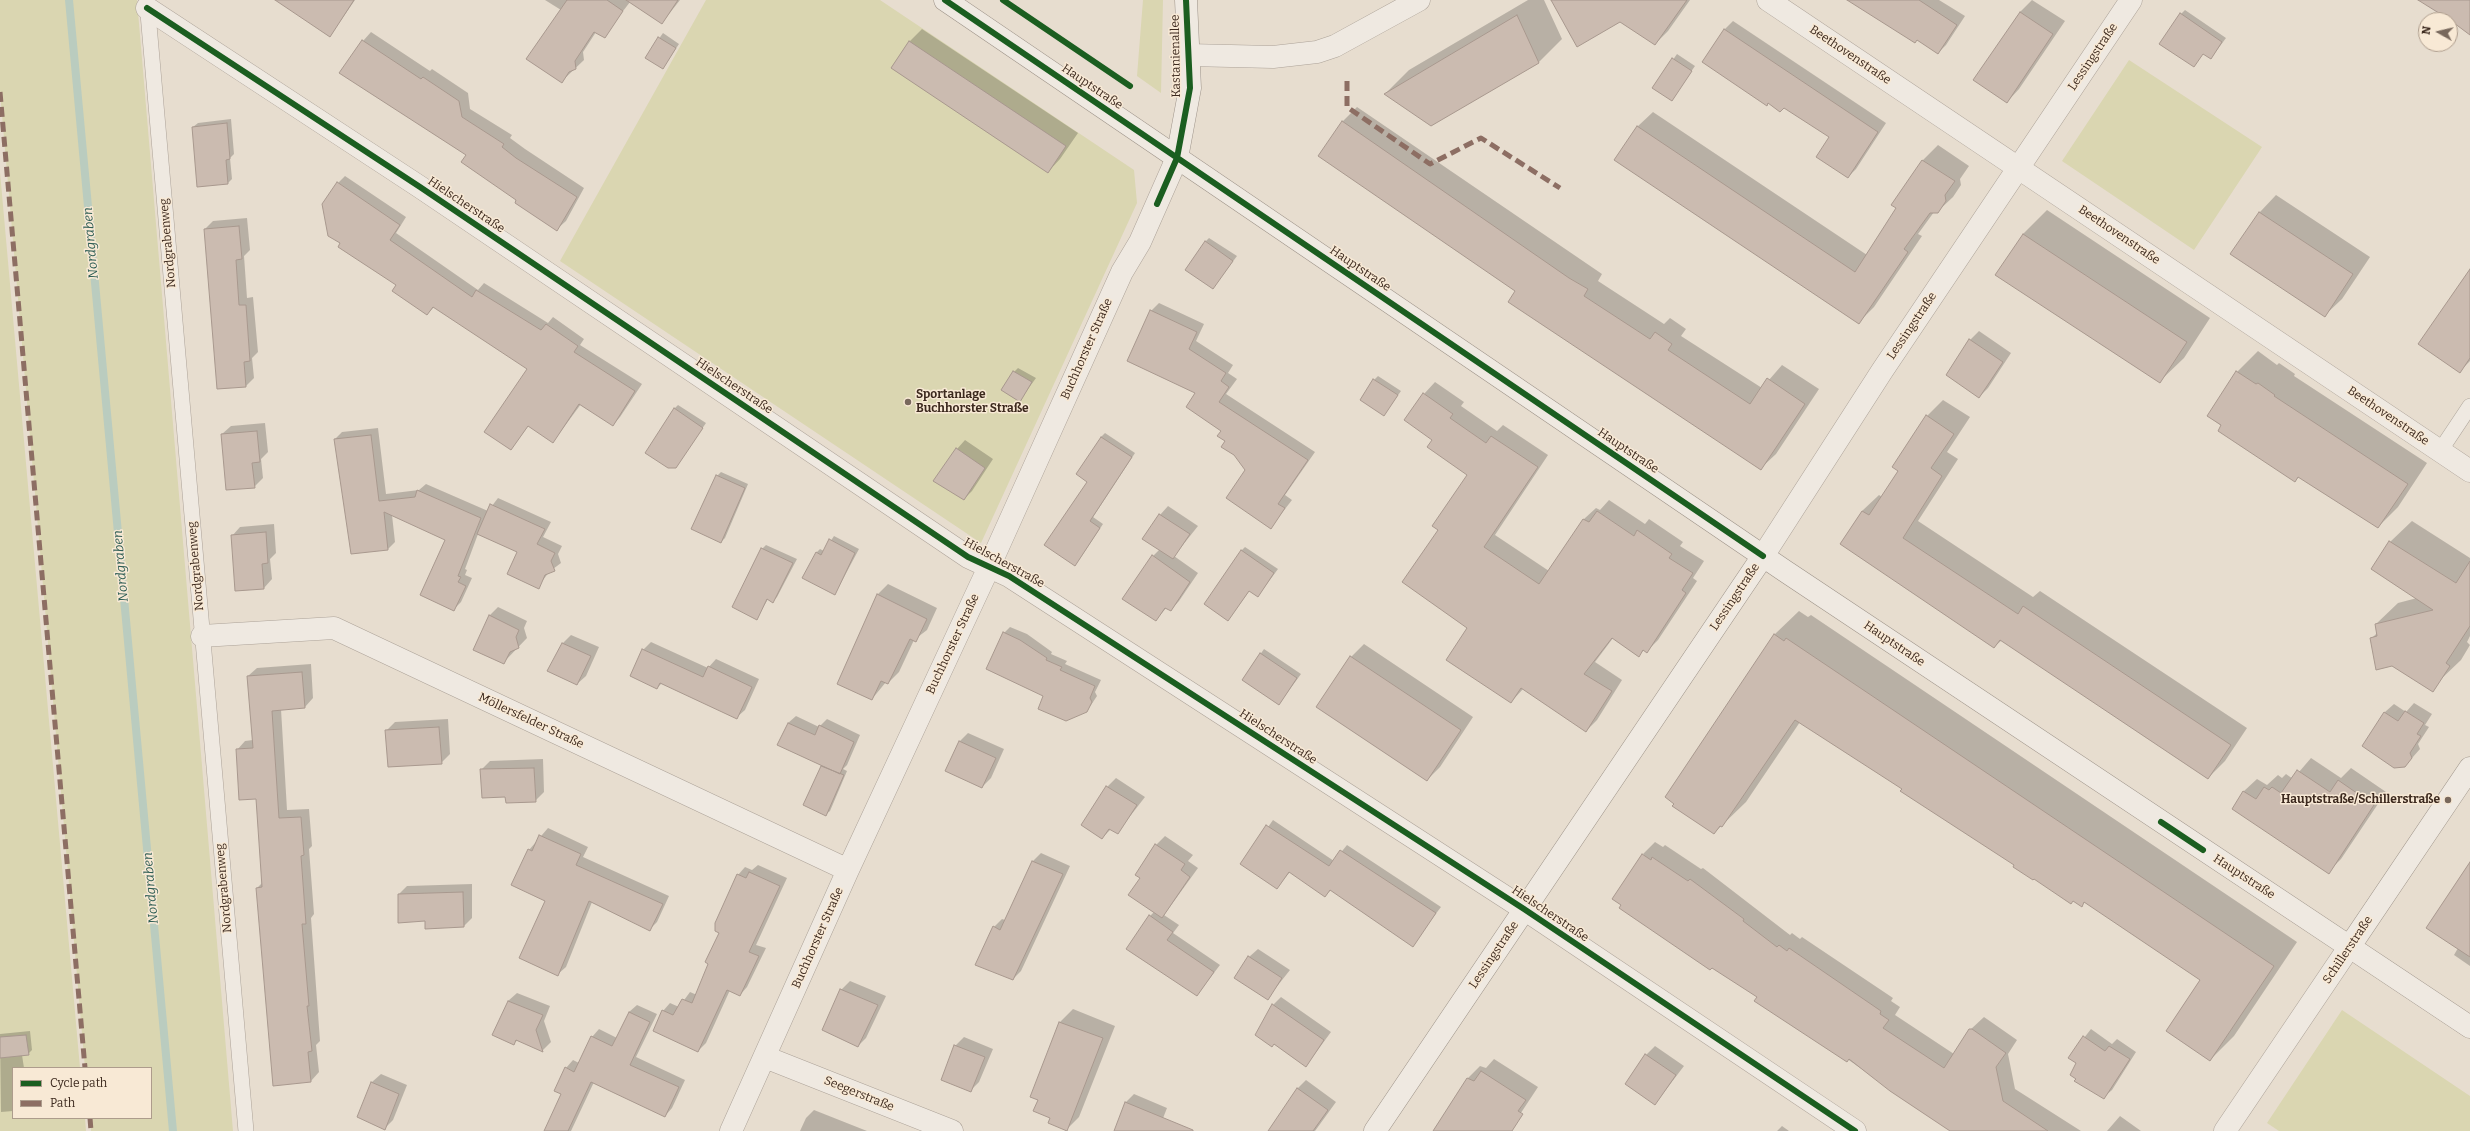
<!DOCTYPE html>
<meta charset="utf-8">
<style>
body{margin:0}
#map{position:relative;width:2470px;height:1131px;overflow:hidden;background:#e7ddcf;font-family:Bitter,serif}
canvas{display:block}
.legend{position:absolute;left:12px;top:1067px;width:140px;height:52px;box-sizing:border-box;background:#f8e9d5;border:1px solid #ad9c8c;margin:0;padding:5px 7px;list-style:none;font-size:12px;color:#3c291e}
.legend li{display:flex;align-items:center;gap:8px;height:20px}
.legend b{width:20px;border:1px solid #ad9c8c}
.north{position:absolute;left:2418px;top:12px;width:40px;height:40px;box-sizing:border-box;background:#f8e9d5;border:1px solid #ad9c8c;border-radius:50%;rotate:278deg;font-size:11px;font-weight:700;line-height:16px;text-align:center;color:#3c291e}
.north::after{content:'';display:block;margin:auto;width:14px;height:18px;background:#78685c;clip-path:polygon(50% 0,100% 100%,50% 72%,0 100%)}
</style>
<div id="map">
<canvas width="2470" height="1131"></canvas>
<ul class="legend">
<li><b style="height:5px;background:#1b5e20"></b>Cycle path</li>
<li><b style="height:5px;background:#8d6e63"></b>Path</li>
</ul>
<div class="north">N</div>
</div>
<script>
const context = document.querySelector('canvas').getContext('2d');
context.lineJoin = 'round';
function paint(path, color) { context.fillStyle = color; context.fill(path, 'evenodd'); }
const poly = rows => new Path2D(rows.map(r => 'M' + r).join(''));
function trace(path, color, width, dash) { context.strokeStyle = color; context.lineWidth = width; context.lineCap = dash ? 'butt' : 'round'; context.setLineDash(dash || []); context.stroke(path); }
function write(font, color, halo, rows, align = 'center') {
  context.font = font + ' Bitter,serif'; context.lineWidth = 3; context.setLineDash([]); context.textBaseline = 'middle'; context.strokeStyle = halo; context.fillStyle = color; for (const [text, x, y, turn = 0] of rows) {
    context.save(); context.translate(x, y); context.rotate((+turn || 0) * Math.PI / 180); context.textAlign = isNaN(turn) ? turn : align; if (halo) context.strokeText(text, 0, 0); context.fillText(text, 0, 0); context.restore();
  }
}
paint(poly([
 [0,0,137,0,233,1131,91,1131,90,1118,151,1118,151,1068,85,1068,0,92],
 [706,0,880,0,1134,170,1137,203,981,543,560,261],
 [1143,0,1163,0,1161,93,1137,76],
 [2129,60,2262,147,2194,250,2062,161],
 [0,172,80,1068,13,1068,13,1118,85,1118,86,1131,0,1131],
 [2342,1010,2470,1096,2470,1131,2279,1131,2267,1123]
]), '#dad6b1');
paint(poly([
 [278,0,355,0,330,36],
 [545,0,627,0,630,2,604,36,596,32,583,52,584,60,562,81,561,10],
 [632,0,680,0,662,23],
 [1528,0,1544,0,1562,39,1538,63,1385,94,1409,70],
 [1553,0,1690,0,1668,31,1655,44,1620,21],
 [1869,0,1939,0,1965,16,1946,45,1938,53],
 [2032,0,2065,21,2019,89,2007,102,1975,80,2020,12],
 [2185,10,2226,38,2211,58,2204,53,2181,14],
 [1733,21,1886,123,1856,169,1848,177,1830,137,1784,107,1769,102,1767,105,1703,62,1725,29],
 [922,29,1078,133,1060,159,1048,172,909,42],
 [371,32,430,71,432,69,468,93,470,109,512,135,510,138,525,149,584,188,566,221,557,229,518,200,467,154,363,41],
 [663,33,679,44,663,68,646,57],
 [1677,54,1695,66,1672,99,1654,87],
 [1357,107,1602,274,1598,281,1664,324,1670,318,1686,329,1681,336,1762,388,1782,365,1819,389,1776,454,1761,468,1517,291,1342,122],
 [1653,112,1867,255,1897,208,1893,205,1923,160,1938,145,1969,166,1960,179,1961,185,1953,197,1937,212,1934,212,1918,234,1922,236,1874,307,1858,323,1637,127],
 [231,119,234,154,230,158,232,179,228,183,193,127,198,123],
 [345,176,406,217,396,233,478,290,484,283,548,323,553,317,584,339,580,345,642,384,620,417,613,425,581,404,553,442,529,425,511,449,529,368,434,307,427,314,397,285,341,243,338,183],
 [2276,195,2370,257,2342,299,2325,315,2231,254,2260,212],
 [2047,210,2210,318,2184,358,2160,381,1997,275,2023,234],
 [247,218,250,250,244,256,247,298,253,297,258,352,252,358,254,378,246,386,218,388,205,229,213,221],
 [1209,238,1237,256,1213,288,1205,242],
 [2470,271,2470,361,2460,371],
 [1159,303,1204,324,1196,341,1233,365,1228,373,1237,379,1226,394,1315,452,1285,495,1292,500,1271,527,1246,470,1196,392,1151,311],
 [1979,331,2011,353,1988,388,1979,397,1947,375,1970,340],
 [2258,351,2277,365,2279,363,2295,374,2294,376,2427,463,2398,507,2378,527,2299,477,2295,481,2208,416,2237,372],
 [1018,368,1036,378,1020,400,1014,372],
 [1378,376,1401,391,1384,415,1374,380],
 [1435,382,1464,402,1461,406,1497,431,1503,425,1548,455,1495,535,1549,571,1584,519,1596,508,1600,510,1609,500,1645,524,1649,519,1683,542,1680,546,1704,561,1693,578,1697,581,1658,640,1647,651,1644,650,1638,656,1613,638,1595,662,1622,680,1597,720,1586,731,1524,688,1511,702,1468,628,1439,530,1468,474,1433,440,1424,394],
 [1943,400,1970,417,1947,452,1958,459,1918,521,2033,597,2040,591,2247,728,2225,761,2208,778,2002,640,1994,647,1841,544,1862,511,1879,495,1882,497,1900,471,1927,416],
 [678,405,706,423,676,467,674,409],
 [265,423,268,452,261,459,263,478,254,487,222,434,231,426],
 [378,428,386,494,419,490,426,484,488,511,498,498,551,522,543,537,562,546,558,554,561,563,549,572,538,587,518,552,478,534,465,569,467,570,465,575,472,578,461,602,454,609,446,539,392,515,395,542,388,549,335,439,342,432],
 [1105,433,1135,453,1093,517,1103,524,1079,560,1089,481,1101,437],
 [965,440,993,459,972,491,964,499,957,449],
 [721,472,748,484,725,538,721,542,717,476],
 [1168,506,1198,526,1174,556,1198,573,1179,601,1171,610,1167,607,1156,620,1153,556,1160,549,1160,515],
 [2412,521,2470,558,2470,636,2467,642,2470,645,2461,660,2439,681,2371,639,2378,632,2376,624,2398,603,2417,598,2390,542],
 [274,524,276,553,270,559,272,579,264,588,232,536,240,527],
 [834,536,859,549,835,594,816,553,820,549,824,551],
 [766,545,797,559,777,597,773,601,768,599,757,618,762,549],
 [1245,547,1278,569,1258,596,1250,590,1228,620,1241,551],
 [888,584,937,608,927,630,914,640,899,672,888,683,886,682,872,699,877,595],
 [498,607,527,621,524,628,527,638,503,663,489,616],
 [1799,611,1808,617,1811,615,2297,942,2234,1036,2210,1060,2202,980,2085,902,2081,905,1800,722,1746,802,1714,833,1666,797,1775,634],
 [1010,627,1027,634,1052,652,1051,654,1067,661,1065,664,1101,680,1095,692,1097,696,1087,711,1045,695,1004,633],
 [571,635,599,647,586,676,577,684,563,643],
 [651,642,708,668,716,659,759,679,745,710,737,717,662,683,657,688,643,650],
 [1364,644,1473,717,1440,767,1427,780,1317,707,1351,657],
 [1264,649,1301,674,1279,704,1243,679],
 [311,664,313,698,305,707,281,709,287,810,309,809,312,846,309,849,314,914,311,918,320,1041,316,1045,319,1072,311,1081,257,888,263,882,257,798,237,750,245,741,253,740,248,676,257,668],
 [2414,703,2432,714,2425,725,2429,727,2418,744,2420,749,2405,766,2363,745,2385,712,2394,704,2406,712],
 [796,716,819,727,827,719,860,735,847,765,843,769,847,771,830,811,825,815,822,767,824,765,788,723],
 [448,719,450,754,441,763,386,731,395,722],
 [968,733,1004,749,991,778,982,787,946,770,960,741],
 [2311,758,2341,778,2351,768,2386,792,2341,859,2328,872,2233,808,2244,791,2257,779,2267,785,2278,775,2282,778,2286,774,2293,779],
 [543,759,544,792,535,801,506,796,481,770,490,761],
 [1116,778,1145,797,1117,833,1111,829,1102,838,1107,787],
 [1273,820,1334,861,1347,845,1441,907,1412,945,1331,890,1325,896,1290,872,1277,887,1242,864],
 [548,828,588,847,583,857,669,896,657,922,650,929,592,902,566,967,558,974,546,901,529,850],
 [1165,836,1193,855,1188,861,1198,868,1164,915,1179,925,1173,933,1220,965,1197,995,1150,916,1155,911,1141,878,1136,875,1156,845],
 [1655,842,1663,847,1665,845,1701,869,1703,868,1790,935,1792,933,1800,939,1802,937,1893,998,1891,1001,1900,1007,1895,1015,1954,1054,1970,1030,1984,1017,2017,1040,2008,1054,2015,1089,2081,1131,1951,1131,1758,997,1643,854],
 [1041,853,1070,866,1021,971,1013,979,994,927,1002,919,1005,920,1033,861],
 [2470,863,2470,966,2454,955,2458,948],
 [758,865,787,878,756,945,766,948,747,987,740,995,730,990,706,1043,698,1051,663,1011,670,1003,679,1007,690,992,697,995,720,933,738,875,745,867,752,870],
 [472,884,472,918,464,926,426,920,399,894,407,886],
 [1258,949,1290,970,1267,999,1249,957],
 [850,981,886,996,866,1038,858,1046,841,990],
 [517,993,550,1006,544,1021,551,1042,543,1050,518,1040,514,1043,508,1001],
 [1281,997,1331,1032,1306,1066,1274,1044,1256,1035,1273,1005],
 [637,1005,657,1014,636,1057,685,1080,672,1108,665,1116,594,1082,571,1131,545,1131,562,1094,566,1068,573,1060,579,1063,592,1037,599,1029,617,1038,629,1012],
 [1073,1009,1115,1026,1079,1117,1066,1130,1051,1117,1039,1100,1031,1097,1060,1022],
 [2091,1029,2112,1044,2117,1039,2136,1052,2112,1090,2104,1097,2077,1078,2078,1063,2069,1057],
 [30,1031,32,1050,28,1054,22,1055,24,1068,13,1068,13,1111,1,1112,0,1034],
 [964,1037,993,1049,979,1082,970,1091,955,1046],
 [1655,1046,1684,1066,1655,1104,1626,1084,1646,1055],
 [1494,1059,1538,1087,1509,1131,1433,1131,1467,1079,1480,1066,1486,1068],
 [381,1074,407,1085,393,1120,384,1129,358,1116,372,1082],
 [1306,1080,1336,1102,1315,1131,1269,1131,1298,1088],
 [1134,1094,1167,1108,1158,1131,1115,1131,1125,1103],
 [814,1110,867,1131,800,1131,806,1118],
 [2120,1116,2141,1131,2107,1131],
 [1782,1126,1789,1131,1777,1131]
]), '#0003');
trace(poly([
 [69,0,173,1131]
]), '#baccbf', 8);
const building = poly([
 [275,0,354,0,330,37,275,0],
 [567,0,607,0,623,11,605,38,594,32,575,61,576,69,569,72,562,83,526,59,567,0],
 [626,0,678,0,662,24,626,0],
 [1551,0,1687,0,1655,45,1620,22,1577,47,1551,0],
 [1847,0,1919,0,1957,25,1938,54,1917,40,1915,43,1847,0],
 [2418,0,2470,0,2470,35,2450,20,2418,0],
 [2020,12,2053,34,2007,103,1973,80,2020,12],
 [2180,13,2222,42,2211,59,2203,54,2194,67,2159,44,2180,13],
 [1517,15,1539,63,1431,126,1384,94,1517,15],
 [1724,29,1878,132,1848,178,1816,157,1829,137,1784,108,1780,112,1768,103,1767,106,1702,62,1724,29],
 [658,37,676,48,663,69,645,58,658,37],
 [362,40,421,79,423,77,459,101,462,117,504,144,502,147,516,158,577,197,557,231,515,203,516,200,461,162,466,155,339,73,362,40],
 [909,41,1066,146,1048,173,891,68,909,41],
 [1672,58,1692,71,1672,101,1652,88,1672,58],
 [1342,121,1569,278,1588,289,1584,296,1650,339,1655,332,1672,344,1668,350,1750,404,1767,378,1805,404,1761,470,1508,302,1515,291,1318,156,1342,121],
 [227,123,230,159,226,160,228,184,197,187,192,127,227,123],
 [1637,126,1855,272,1896,208,1891,205,1922,160,1955,181,1945,195,1946,201,1938,213,1930,213,1904,249,1908,252,1859,324,1614,160,1637,126],
 [337,182,400,225,390,240,472,297,476,290,541,330,546,324,578,346,574,352,635,391,613,426,579,404,553,443,528,426,511,450,484,432,527,369,433,307,427,315,392,291,396,285,338,247,340,243,328,236,322,204,337,182],
 [2259,212,2353,274,2325,317,2230,254,2259,212],
 [239,226,242,259,236,260,239,305,246,305,250,361,244,362,246,387,217,389,204,229,239,226],
 [2023,234,2187,342,2160,383,1995,275,2023,234],
 [1205,241,1233,261,1213,289,1185,270,1205,241],
 [2470,269,2470,358,2460,373,2418,344,2470,269],
 [1150,310,1197,332,1189,349,1226,373,1221,381,1229,387,1219,402,1308,460,1278,504,1285,508,1271,529,1226,498,1245,470,1234,455,1221,447,1225,441,1217,436,1221,431,1186,407,1195,393,1127,361,1150,310],
 [1969,339,2003,362,1979,398,1946,375,1969,339],
 [1013,371,1032,382,1020,402,1001,390,1013,371],
 [2236,371,2256,384,2258,383,2275,395,2274,396,2408,484,2378,528,2298,477,2295,482,2218,431,2221,425,2207,416,2236,371],
 [1373,379,1398,395,1384,416,1360,400,1373,379],
 [1423,393,1453,414,1450,418,1486,443,1491,436,1538,467,1484,547,1539,584,1583,519,1589,522,1597,511,1634,536,1637,530,1672,554,1669,558,1693,573,1682,590,1686,593,1647,653,1643,650,1639,657,1612,638,1584,674,1612,691,1586,732,1521,688,1511,703,1446,660,1467,628,1402,582,1438,530,1432,526,1467,475,1427,447,1432,440,1404,420,1423,393],
 [674,408,703,428,676,468,668,468,645,453,674,408],
 [1926,415,1954,434,1931,468,1942,476,1903,538,2018,614,2023,606,2231,745,2208,779,2000,640,1994,648,1840,544,1862,511,1869,515,1898,471,1892,467,1926,415],
 [257,431,260,462,252,463,255,488,226,490,221,434,257,431],
 [371,435,379,501,415,497,417,490,481,518,458,576,461,577,458,582,466,586,454,611,420,595,445,540,384,512,388,550,351,554,334,439,371,435],
 [1101,437,1132,457,1090,521,1100,528,1075,566,1044,545,1087,482,1076,474,1101,437],
 [956,448,985,468,964,500,933,481,956,448],
 [716,475,745,488,721,543,691,529,716,475],
 [490,504,545,529,537,544,555,553,551,561,555,571,545,575,539,589,507,574,517,552,477,534,490,504],
 [1159,514,1190,534,1173,559,1142,539,1159,514],
 [266,532,268,563,262,564,264,589,235,591,231,535,266,532],
 [829,539,855,553,835,595,802,578,816,552,821,555,829,539],
 [2389,541,2456,583,2470,561,2470,626,2446,663,2450,666,2433,692,2392,666,2376,670,2370,638,2377,636,2375,624,2433,610,2371,569,2389,541],
 [761,548,793,563,773,603,767,599,757,620,732,607,761,548],
 [1241,550,1274,573,1258,597,1249,591,1228,621,1204,604,1241,550],
 [1152,555,1190,582,1171,611,1165,608,1156,621,1122,599,1152,555],
 [877,594,927,619,916,642,910,639,888,684,881,681,872,700,837,684,877,594],
 [489,615,519,630,516,637,519,648,510,652,504,664,473,650,489,615],
 [1003,632,1020,640,1047,658,1046,660,1062,667,1060,670,1095,686,1090,698,1092,702,1087,712,1066,721,1038,709,1043,696,986,669,1003,632],
 [1774,634,1784,641,1786,638,2274,966,2210,1061,2166,1031,2200,980,2084,902,2082,907,2073,901,2071,904,2034,879,2033,880,2013,867,2014,865,1900,791,1902,789,1795,720,1722,827,1720,826,1714,834,1672,806,1674,804,1665,797,1774,634],
 [562,643,591,656,577,685,547,671,562,643],
 [642,649,703,677,708,666,752,687,737,719,660,683,657,689,630,676,642,649],
 [1260,653,1297,678,1279,705,1242,680,1260,653],
 [1350,656,1461,730,1427,781,1316,707,1350,656],
 [302,672,305,708,272,711,279,818,301,817,304,855,301,856,306,924,302,924,309,1006,307,1006,312,1051,308,1052,311,1082,273,1086,256,888,262,887,256,799,239,800,236,749,253,748,247,676,302,672],
 [2405,711,2424,723,2417,734,2421,736,2410,753,2412,758,2405,767,2394,768,2362,746,2384,712,2398,721,2405,711],
 [788,723,815,735,819,725,854,742,840,774,777,745,788,723],
 [439,727,442,764,388,767,385,730,439,727],
 [959,741,996,758,982,788,945,771,959,741],
 [821,766,844,775,826,816,803,805,821,766],
 [534,768,536,802,506,803,505,797,482,798,480,769,534,768],
 [2297,770,2330,792,2338,780,2374,805,2329,874,2232,809,2243,791,2256,799,2264,787,2269,790,2272,787,2281,793,2297,770],
 [1106,786,1137,805,1118,834,1109,829,1102,839,1081,825,1106,786],
 [1266,825,1329,866,1340,850,1436,913,1413,947,1330,890,1325,897,1289,872,1277,889,1240,864,1266,825],
 [539,835,581,854,576,865,663,904,650,931,589,901,558,976,519,958,545,901,511,885,528,849,532,851,539,835],
 [1155,844,1185,864,1181,870,1190,877,1162,918,1128,895,1140,878,1135,875,1155,844],
 [1642,854,1651,860,1652,857,1688,881,1690,879,1744,919,1743,921,1777,947,1779,945,1787,951,1789,948,1881,1011,1880,1014,1889,1020,1883,1028,1944,1068,1969,1029,1972,1029,2006,1053,1996,1067,2003,1101,2048,1131,1950,1131,1890,1091,1849,1059,1847,1062,1754,1001,1757,997,1712,968,1710,970,1619,908,1621,905,1612,899,1642,854],
 [1032,861,1063,874,1013,980,975,965,993,926,1000,930,1032,861],
 [2470,862,2470,957,2426,928,2470,862],
 [749,872,780,886,749,952,759,956,740,996,727,990,698,1052,653,1031,662,1010,673,1015,682,999,692,1003,708,964,705,962,719,933,715,931,715,923,737,874,746,878,749,872],
 [463,892,464,927,425,929,425,921,398,923,398,894,463,892],
 [1149,915,1173,932,1167,940,1214,972,1197,996,1126,949,1149,915],
 [1248,956,1282,978,1268,1000,1234,978,1248,956],
 [840,989,878,1005,858,1047,822,1030,840,989],
 [508,1001,543,1015,536,1030,543,1052,516,1040,514,1045,492,1035,508,1001],
 [1272,1004,1324,1040,1306,1067,1274,1044,1272,1047,1255,1035,1272,1004],
 [629,1012,650,1022,630,1065,679,1087,665,1117,591,1082,568,1131,544,1131,561,1094,554,1091,565,1067,574,1072,591,1036,612,1046,629,1012],
 [1059,1022,1103,1038,1067,1131,1048,1123,1050,1118,1033,1111,1038,1100,1030,1097,1059,1022],
 [26,1035,29,1055,0,1058,0,1037,26,1035],
 [2083,1036,2105,1051,2109,1046,2130,1059,2104,1099,2074,1081,2076,1079,2070,1075,2076,1063,2068,1058,2083,1036],
 [954,1045,985,1057,971,1092,941,1080,954,1045],
 [1645,1054,1676,1075,1655,1105,1625,1084,1645,1054],
 [1481,1071,1526,1100,1518,1111,1523,1114,1512,1131,1433,1131,1467,1078,1474,1081,1481,1071],
 [371,1082,399,1094,385,1130,357,1117,371,1082],
 [1297,1088,1328,1110,1313,1131,1268,1131,1297,1088],
 [1125,1102,1193,1130,1193,1131,1114,1131,1125,1102]
]);
paint(building, '#cbbbb0');
trace(building, '#a8988e', 1);
const lane = poly([
 [147,2,246,1131],
 [2440,451,2470,406]
]);
const street = poly([
 [1768,0,2470,471],
 [147,8,420,187,968,557,1009,576,1524,909,1855,1131],
 [1188,55,1273,57,1317,52,1335,46,1419,0],
 [1763,556,1882,371,2131,0],
 [202,636,334,628,848,870],
 [765,1057,952,1131],
 [731,1131,848,870,989,567,1122,272,1140,242,1177,158],
 [2225,1131,2350,946]
]);
const secondary = poly([
 [945,0,1785,571,2470,1027],
 [1177,158,1190,88,1186,0],
 [2350,946,2470,768],
 [1375,1131,1763,556]
]);
trace(lane, '#aca298', 16);
trace(street, '#aca298', 23);
trace(secondary, '#9c9288', 23);
trace(lane, '#efe9e1', 15);
trace(street, '#efe9e1', 22);
trace(secondary, '#efe9e1', 22);
trace(poly([
 [1347,81,1347,107,1430,164,1481,138,1560,188],
 [0,92,85,1068],
 [90,1118,91,1131]
]), '#8d6e63', 5, [10, 5]);
trace(poly([
 [945,0,1763,556],
 [1003,0,1130,86],
 [147,8,420,187,968,557,1009,576,1524,909,1855,1131],
 [1157,204,1177,158,1190,88,1186,0],
 [2161,822,2203,850]
]), '#1b5e20', 6);
for (const [x, y, r, color] of [
 [908,402,4,"#78685c"],
 [2448,800,4,"#78685c"]
]) { const dot = new Path2D(); dot.arc(x, y, r, 0, 2 * Math.PI); context.fillStyle = color; context.fill(dot); trace(dot, '#f8e9d5', 1.5); }
write('12px', '#3c291e', '#f8e9d5', [
 ["Beethovenstraße",1850,55,34],
 ["Kastanienallee",1176,56,-91],
 ["Lessingstraße",2093,57,-56],
 ["Hauptstraße",1092,87,34],
 ["Hielscherstraße",466,205,34],
 ["Beethovenstraße",2119,235,34],
 ["Nordgrabenweg",168,243,-95],
 ["Hauptstraße",1360,269,34],
 ["Lessingstraße",1912,326,-56],
 ["Buchhorster Straße",1087,349,-66],
 ["Hielscherstraße",734,386,34],
 ["Beethovenstraße",2388,416,34],
 ["Hauptstraße",1628,451,34],
 ["Hielscherstraße",1004,563,29],
 ["Nordgrabenweg",196,566,-95],
 ["Lessingstraße",1735,597,-56],
 ["Buchhorster Straße",953,644,-65],
 ["Hauptstraße",1894,644,34],
 ["Möllersfelder Straße",531,721,25],
 ["Hielscherstraße",1278,737,33],
 ["Hauptstraße",2244,877,33],
 ["Nordgrabenweg",224,888,-95],
 ["Hielscherstraße",1550,914,34],
 ["Buchhorster Straße",818,938,-66],
 ["Schillerstraße",2348,950,-56],
 ["Lessingstraße",1494,955,-56],
 ["Seegerstraße",859,1094,22]
]);
write('bold 12px', '#3c291e', '#f8e9d5', [
 ["Sportanlage",916,395],
 ["Buchhorster Straße",916,409],
 ["Hauptstraße/Schillerstraße",2440,800,"right"]
], 'left');
write('italic 13px', '#2d5d54', '#f8e9d5', [
 ["Nordgraben",91,243,-95],
 ["Nordgraben",121,566,-95],
 ["Nordgraben",151,888,-95]
]);
</script>
